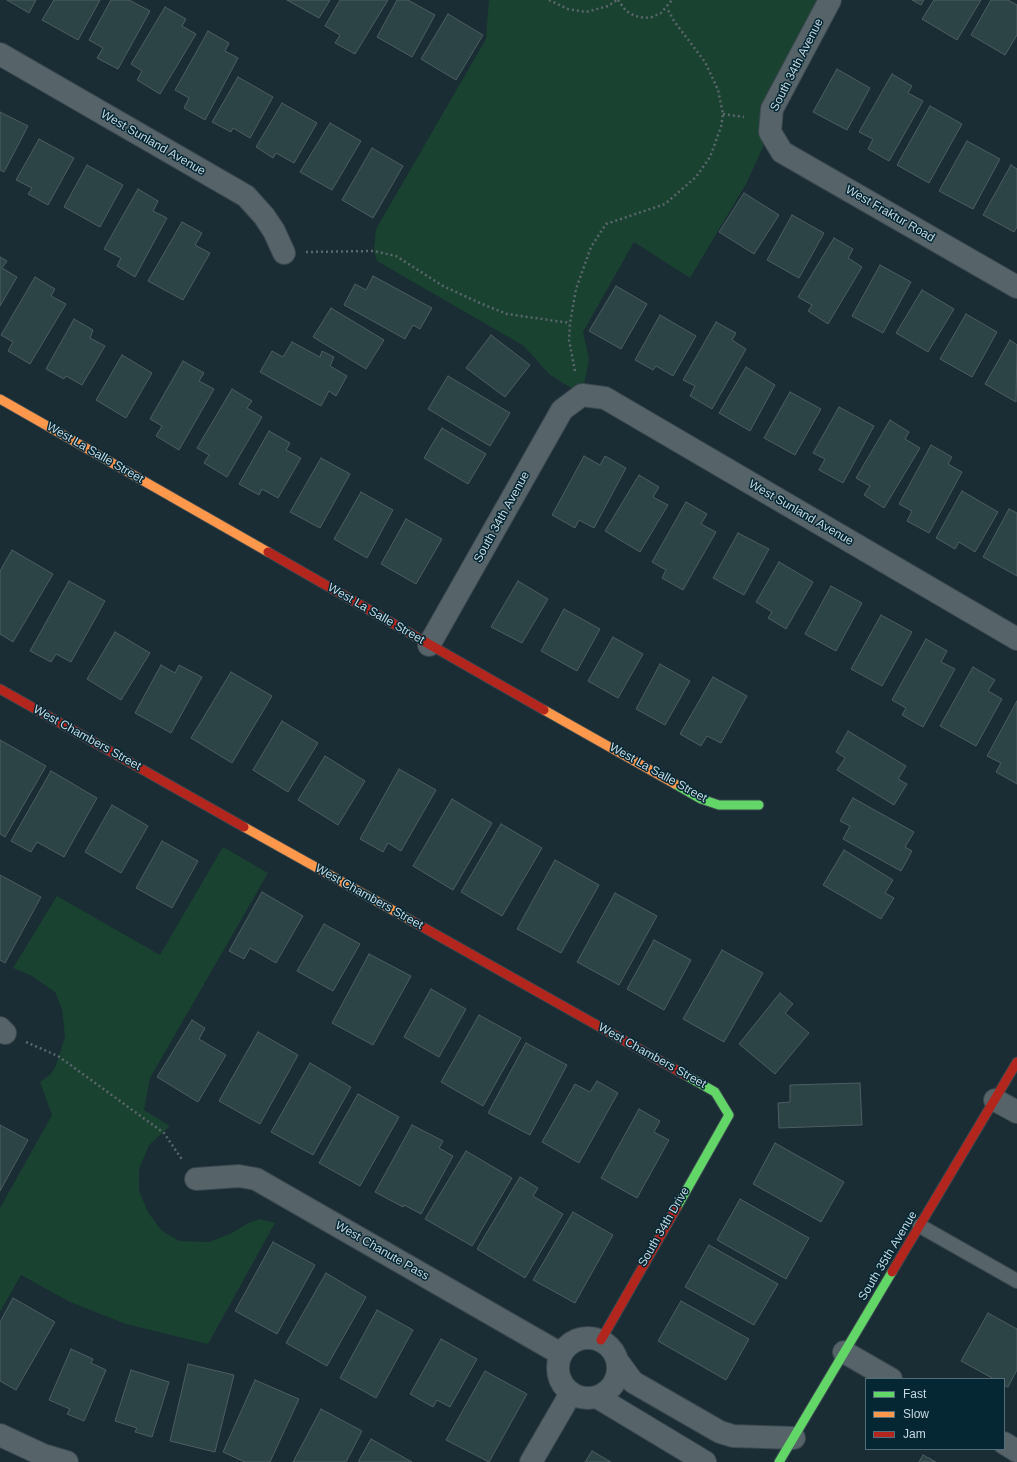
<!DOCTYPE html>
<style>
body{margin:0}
#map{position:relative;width:1017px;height:1462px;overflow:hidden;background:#1a2c34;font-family:Helvetica,sans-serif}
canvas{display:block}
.legend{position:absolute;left:865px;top:1378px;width:140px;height:72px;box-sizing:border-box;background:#052734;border:1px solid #536e79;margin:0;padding:5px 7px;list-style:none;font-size:12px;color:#c7d9e1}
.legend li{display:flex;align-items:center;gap:8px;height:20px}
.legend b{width:20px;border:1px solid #536e79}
</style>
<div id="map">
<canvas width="1017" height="1462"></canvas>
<ul class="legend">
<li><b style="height:5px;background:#63d668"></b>Fast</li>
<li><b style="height:5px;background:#ff974d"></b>Slow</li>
<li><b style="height:5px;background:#b3261e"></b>Jam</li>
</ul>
</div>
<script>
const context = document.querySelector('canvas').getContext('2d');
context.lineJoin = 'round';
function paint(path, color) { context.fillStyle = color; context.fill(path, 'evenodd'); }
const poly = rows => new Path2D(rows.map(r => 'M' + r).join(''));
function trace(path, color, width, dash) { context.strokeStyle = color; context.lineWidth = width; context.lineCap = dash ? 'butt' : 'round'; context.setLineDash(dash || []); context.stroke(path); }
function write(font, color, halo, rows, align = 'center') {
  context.font = font + ' Helvetica,sans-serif'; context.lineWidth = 3; context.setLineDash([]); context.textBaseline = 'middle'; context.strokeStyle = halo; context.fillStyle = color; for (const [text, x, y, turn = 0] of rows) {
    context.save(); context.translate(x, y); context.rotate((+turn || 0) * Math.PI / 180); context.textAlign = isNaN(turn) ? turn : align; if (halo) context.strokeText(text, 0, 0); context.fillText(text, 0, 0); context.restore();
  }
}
paint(poly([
 [489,0,823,0,770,132,746,184,690,278,634,242,583,332,589,359,582,395,549,374,524,346,377,261,374,251,376,229,486,39],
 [223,847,268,873,150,1078,144,1110,170,1126,149,1145,139,1169,139,1191,148,1212,161,1230,179,1241,209,1242,232,1233,248,1223,260,1219,275,1223,208,1344,126,1324,70,1302,21,1275,0,1312,0,1208,52,1115,40,1082,51,1074,56,1065,65,1037,62,1009,55,992,30,975,13,968,57,896,160,955]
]), '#1a4230');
const building = poly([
 [7,0,36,0,29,13,7,0],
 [54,0,100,0,78,40,42,20,54,0],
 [111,0,129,0,150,11,118,69,97,58,103,48,89,40,111,0],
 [287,0,330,0,319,18,287,0],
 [340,0,388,0,355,54,335,43,340,35,325,26,340,0],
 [397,0,408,0,435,15,412,57,377,37,397,0],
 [912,0,924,0,921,5,912,0],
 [934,0,981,0,957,40,922,19,934,0],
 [991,0,1008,0,1017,5,1017,35,1005,55,971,35,991,0],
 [165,7,186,19,182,26,196,34,160,94,137,80,142,71,131,64,165,7],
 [448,14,483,35,456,80,421,59,448,14],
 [208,31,229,43,225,51,238,58,205,120,184,108,189,98,175,90,208,31],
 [837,69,870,88,847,130,813,112,837,69],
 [892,74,912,86,908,93,923,101,889,161,868,149,873,139,859,132,892,74],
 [238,77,273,97,250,138,233,128,231,132,212,122,238,77],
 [282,103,317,123,294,163,276,153,273,158,256,147,282,103],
 [930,106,962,124,929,183,897,165,930,106],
 [0,112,28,126,4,172,0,170,0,112],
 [330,123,361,141,332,190,300,172,330,123],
 [39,139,74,158,48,205,28,194,32,188,16,180,39,139],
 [967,141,1000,159,973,209,939,191,967,141],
 [372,148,403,166,373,218,342,200,372,148],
 [87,165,123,185,100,227,64,207,87,165],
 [1011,165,1017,169,1017,227,1014,232,983,215,1011,165],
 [138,189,158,201,153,211,167,218,135,277,117,266,121,258,104,249,138,189],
 [744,193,779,215,754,254,719,232,744,193],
 [792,215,824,233,799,278,767,260,792,215],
 [182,222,202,233,195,245,210,253,183,300,148,281,182,222],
 [834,238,853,249,848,258,862,267,828,324,808,311,812,305,798,297,834,238],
 [0,257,7,261,2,268,17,277,0,306,0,257],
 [880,265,911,282,883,333,852,316,880,265],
 [373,276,432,308,420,329,413,325,405,339,344,305,355,284,366,290,373,276],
 [35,277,55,289,51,296,66,304,30,364,8,351,13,342,1,335,35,277],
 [616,286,647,304,621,349,589,331,616,286],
 [922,290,954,309,928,352,896,333,922,290],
 [331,308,384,340,366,369,313,337,331,308],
 [966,314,997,332,972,377,940,359,966,314],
 [660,315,696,336,673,376,656,366,653,370,635,360,660,315],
 [74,319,93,330,90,338,105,346,82,385,66,376,64,379,46,369,74,319],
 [716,322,736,333,732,340,746,349,712,409,690,396,695,386,683,380,716,322],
 [491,335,530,365,505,397,466,368,491,335],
 [1010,340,1017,345,1016,402,985,384,1010,340],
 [292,342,320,357,322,351,334,357,330,366,347,376,336,396,329,391,321,406,260,372,272,351,283,357,292,342],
 [122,355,152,373,126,418,96,400,122,355],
 [183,361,204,373,199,381,214,389,179,450,156,436,162,426,150,419,183,361],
 [746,367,775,385,750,431,719,413,746,367],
 [448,376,510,413,490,446,428,409,448,376],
 [232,389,252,401,247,408,262,417,227,477,204,463,209,455,197,448,232,389],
 [790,392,821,409,795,455,764,438,790,392],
 [839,407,874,426,843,483,819,470,825,459,813,453,839,407],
 [890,420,909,432,905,439,920,448,884,508,864,495,870,486,856,478,890,420],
 [442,428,486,454,468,484,424,458,442,428],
 [269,431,290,443,286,450,301,458,278,498,262,489,259,495,239,484,269,431],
 [931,445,952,457,948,464,962,472,929,533,907,521,912,511,899,504,931,445],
 [584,456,600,465,605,456,626,468,594,528,579,520,575,528,552,515,584,456],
 [321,458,350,474,320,528,290,512,321,458],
 [639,475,659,487,653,497,668,505,640,552,605,531,639,475],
 [962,491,998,512,975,552,959,542,955,549,936,538,962,491],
 [361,492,393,510,367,558,334,539,361,492],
 [686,502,707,514,701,524,716,532,683,590,662,578,666,570,652,562,686,502],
 [1009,509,1017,513,1017,576,983,557,1009,509],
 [406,519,442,539,416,584,381,564,406,519],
 [738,533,769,549,744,595,713,578,738,533],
 [12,550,53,574,13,642,0,634,0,571,12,550],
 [779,562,813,582,786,629,768,618,772,612,756,602,779,562],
 [69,581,105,601,71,662,56,654,51,662,30,651,69,581],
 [518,581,548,599,522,643,491,627,518,581],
 [831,586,862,603,836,651,805,634,831,586],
 [564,609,600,629,577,671,541,651,564,609],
 [881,615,912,632,882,686,851,669,881,615],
 [115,632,150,653,121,700,87,679,115,632],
 [613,637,643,654,618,698,588,681,613,637],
 [926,639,947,651,941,662,955,669,923,727,902,715,906,708,892,700,926,639],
 [660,664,690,681,665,725,636,709,660,664],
 [161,665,175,673,179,665,202,677,171,733,135,713,161,665],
 [973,667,995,680,988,691,1002,699,976,746,940,726,973,667],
 [231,672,272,696,232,763,191,738,231,672],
 [713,677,747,696,721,743,707,736,701,746,680,734,713,677],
 [1017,701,1017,784,996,772,1001,763,987,756,1017,701],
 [282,721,318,743,288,792,253,770,282,721],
 [848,731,906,766,898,779,907,784,894,805,837,770,845,758,836,752,848,731],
 [0,740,46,766,5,837,0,834,0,740],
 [325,756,365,781,338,825,298,800,325,756],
 [399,769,436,790,401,851,388,843,383,852,360,839,399,769],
 [51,771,97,798,64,857,37,842,31,852,11,841,51,771],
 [853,798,914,832,905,847,912,851,901,871,843,839,850,826,840,821,853,798],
 [452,799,492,823,453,890,413,866,452,799],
 [112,805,148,826,121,873,85,852,112,805],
 [501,824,542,848,502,916,461,892,501,824],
 [162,841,198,861,172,908,136,888,162,841],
 [844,850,893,880,885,893,894,898,881,919,823,885,844,850],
 [555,860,599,885,561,953,517,929,555,860],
 [0,875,41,897,5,963,0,960,0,875],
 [262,892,303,916,276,963,250,948,244,959,229,951,262,892],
 [615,893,657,916,619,985,577,962,615,893],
 [324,924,360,944,333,991,297,971,324,924],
 [654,940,691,960,664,1010,627,989,654,940],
 [722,950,763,973,724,1042,683,1019,722,950],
 [369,954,411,976,373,1045,332,1023,369,954],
 [431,989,466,1009,439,1057,404,1037,431,989],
 [780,993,793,1004,785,1013,809,1033,775,1074,739,1044,780,993],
 [479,1015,521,1038,483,1106,441,1082,479,1015],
 [192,1020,205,1028,199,1039,226,1055,198,1102,157,1077,192,1020],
 [258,1032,298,1055,260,1124,219,1101,258,1032],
 [526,1043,567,1065,530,1135,488,1113,526,1043],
 [310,1063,351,1087,313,1155,271,1132,310,1063],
 [597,1081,618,1093,579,1163,542,1142,575,1084,590,1092,597,1081],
 [860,1083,862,1125,779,1128,778,1103,790,1102,790,1085,860,1083],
 [358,1094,399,1117,360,1186,319,1163,358,1094],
 [639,1109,660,1121,654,1132,669,1140,637,1198,601,1178,639,1109],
 [0,1125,28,1140,0,1191,0,1125],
 [412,1125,443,1141,439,1148,453,1156,421,1214,404,1205,403,1207,375,1192,412,1125],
 [775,1143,844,1182,821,1222,753,1184,775,1143],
 [466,1151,512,1178,472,1246,425,1219,466,1151],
 [520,1177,538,1188,533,1196,563,1214,525,1278,477,1249,520,1177],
 [740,1199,809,1238,786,1279,717,1240,740,1199],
 [573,1212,613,1235,575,1303,533,1280,573,1212],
 [273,1242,315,1265,277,1334,235,1311,273,1242],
 [709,1245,778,1284,754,1325,685,1287,709,1245],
 [326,1273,366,1297,327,1366,286,1343,326,1273],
 [13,1298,55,1322,16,1390,0,1381,0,1322,13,1298],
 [681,1301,749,1339,726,1380,658,1341,681,1301],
 [377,1310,413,1330,376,1398,340,1378,377,1310],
 [988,1313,1017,1329,1017,1370,1008,1387,1004,1385,1004,1379,994,1379,961,1361,988,1313],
 [441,1339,477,1359,450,1407,437,1400,433,1407,410,1394,441,1339],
 [71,1349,93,1359,91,1363,106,1370,84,1421,67,1414,70,1409,49,1400,71,1349],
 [188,1364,234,1375,215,1452,170,1441,188,1364],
 [131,1370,169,1382,152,1437,135,1432,137,1428,115,1421,131,1370],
 [485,1371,527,1394,489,1462,446,1440,485,1371],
 [255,1380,299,1399,270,1462,245,1462,223,1452,255,1380],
 [321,1409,362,1431,346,1462,293,1462,321,1409],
 [371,1439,412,1462,358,1462,371,1439],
 [592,1451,611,1462,585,1462,592,1451],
 [923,1455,936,1462,919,1462,923,1455]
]);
paint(building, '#2d4447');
trace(building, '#4d5e61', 1);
const lane = poly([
 [920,1226,1017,1281]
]);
const street = poly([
 [830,0,772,109,770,132,782,152,1017,287],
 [0,54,246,196,264,216,274,231,284,253],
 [429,645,562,410,582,395,605,398,1017,639],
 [0,1028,5,1033],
 [995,1100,1017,1112],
 [196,1179,239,1176,256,1179,561,1354],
 '558 1368a30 30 0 1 1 60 0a30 30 0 1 1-60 0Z',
 [844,1352,891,1379],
 [619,1363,633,1382,720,1432,733,1436,794,1438],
 [597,1397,705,1462],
 [0,1435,43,1455,67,1462],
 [1004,1443,1017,1451],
 [531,1462,571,1393]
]);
const fast = poly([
 [675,784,701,799,719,805,759,805],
 [677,1207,729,1115,715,1092,687,1076],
 [779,1462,892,1272]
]);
const slow = poly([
 [0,399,268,552],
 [544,710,675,784],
 [244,827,412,921]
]);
const jam = poly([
 [268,552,544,710],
 [0,689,244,827],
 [412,921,687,1076],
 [892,1272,1017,1062],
 [601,1340,677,1207]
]);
trace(lane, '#3a474e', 16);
trace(street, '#3a474e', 24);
trace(fast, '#3a474e', 11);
trace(slow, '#3a474e', 11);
trace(jam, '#3a474e', 11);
trace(poly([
 [549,0,568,9,586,12,608,6,617,0],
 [618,0,626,11,635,16,645,18,652,17,661,13,672,0],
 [723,114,744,117],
 [306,252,374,251,396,256,443,286,482,304,507,314,570,323],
 [575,371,569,340,570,323,576,289,591,247,606,224,665,204,696,177,710,157,721,127,723,114,718,90,705,62,674,21,667,8],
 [26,1042,58,1056,164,1133,183,1161]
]), '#5a676c', 2.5, [2, 3]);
trace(lane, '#566369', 14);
trace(street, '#566369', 22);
trace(fast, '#63d668', 9);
trace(slow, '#ff974d', 9);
trace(jam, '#b3261e', 9);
write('12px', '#c7d9e1', '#052734', [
 ["South 34th Avenue",797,65,-63],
 ["West Sunland Avenue",153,143,30],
 ["West Fraktur Road",890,214,30],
 ["West La Salle Street",95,453,30],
 ["West Sunland Avenue",801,513,30],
 ["South 34th Avenue",502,517,-61],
 ["West La Salle Street",376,614,30],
 ["West Chambers Street",87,738,29],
 ["West La Salle Street",658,773,29],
 ["West Chambers Street",369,897,29],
 ["West Chambers Street",652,1056,29],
 ["South 34th Drive",664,1227,-60],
 ["West Chanute Pass",382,1251,30],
 ["South 35th Avenue",888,1256,-59]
]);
</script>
